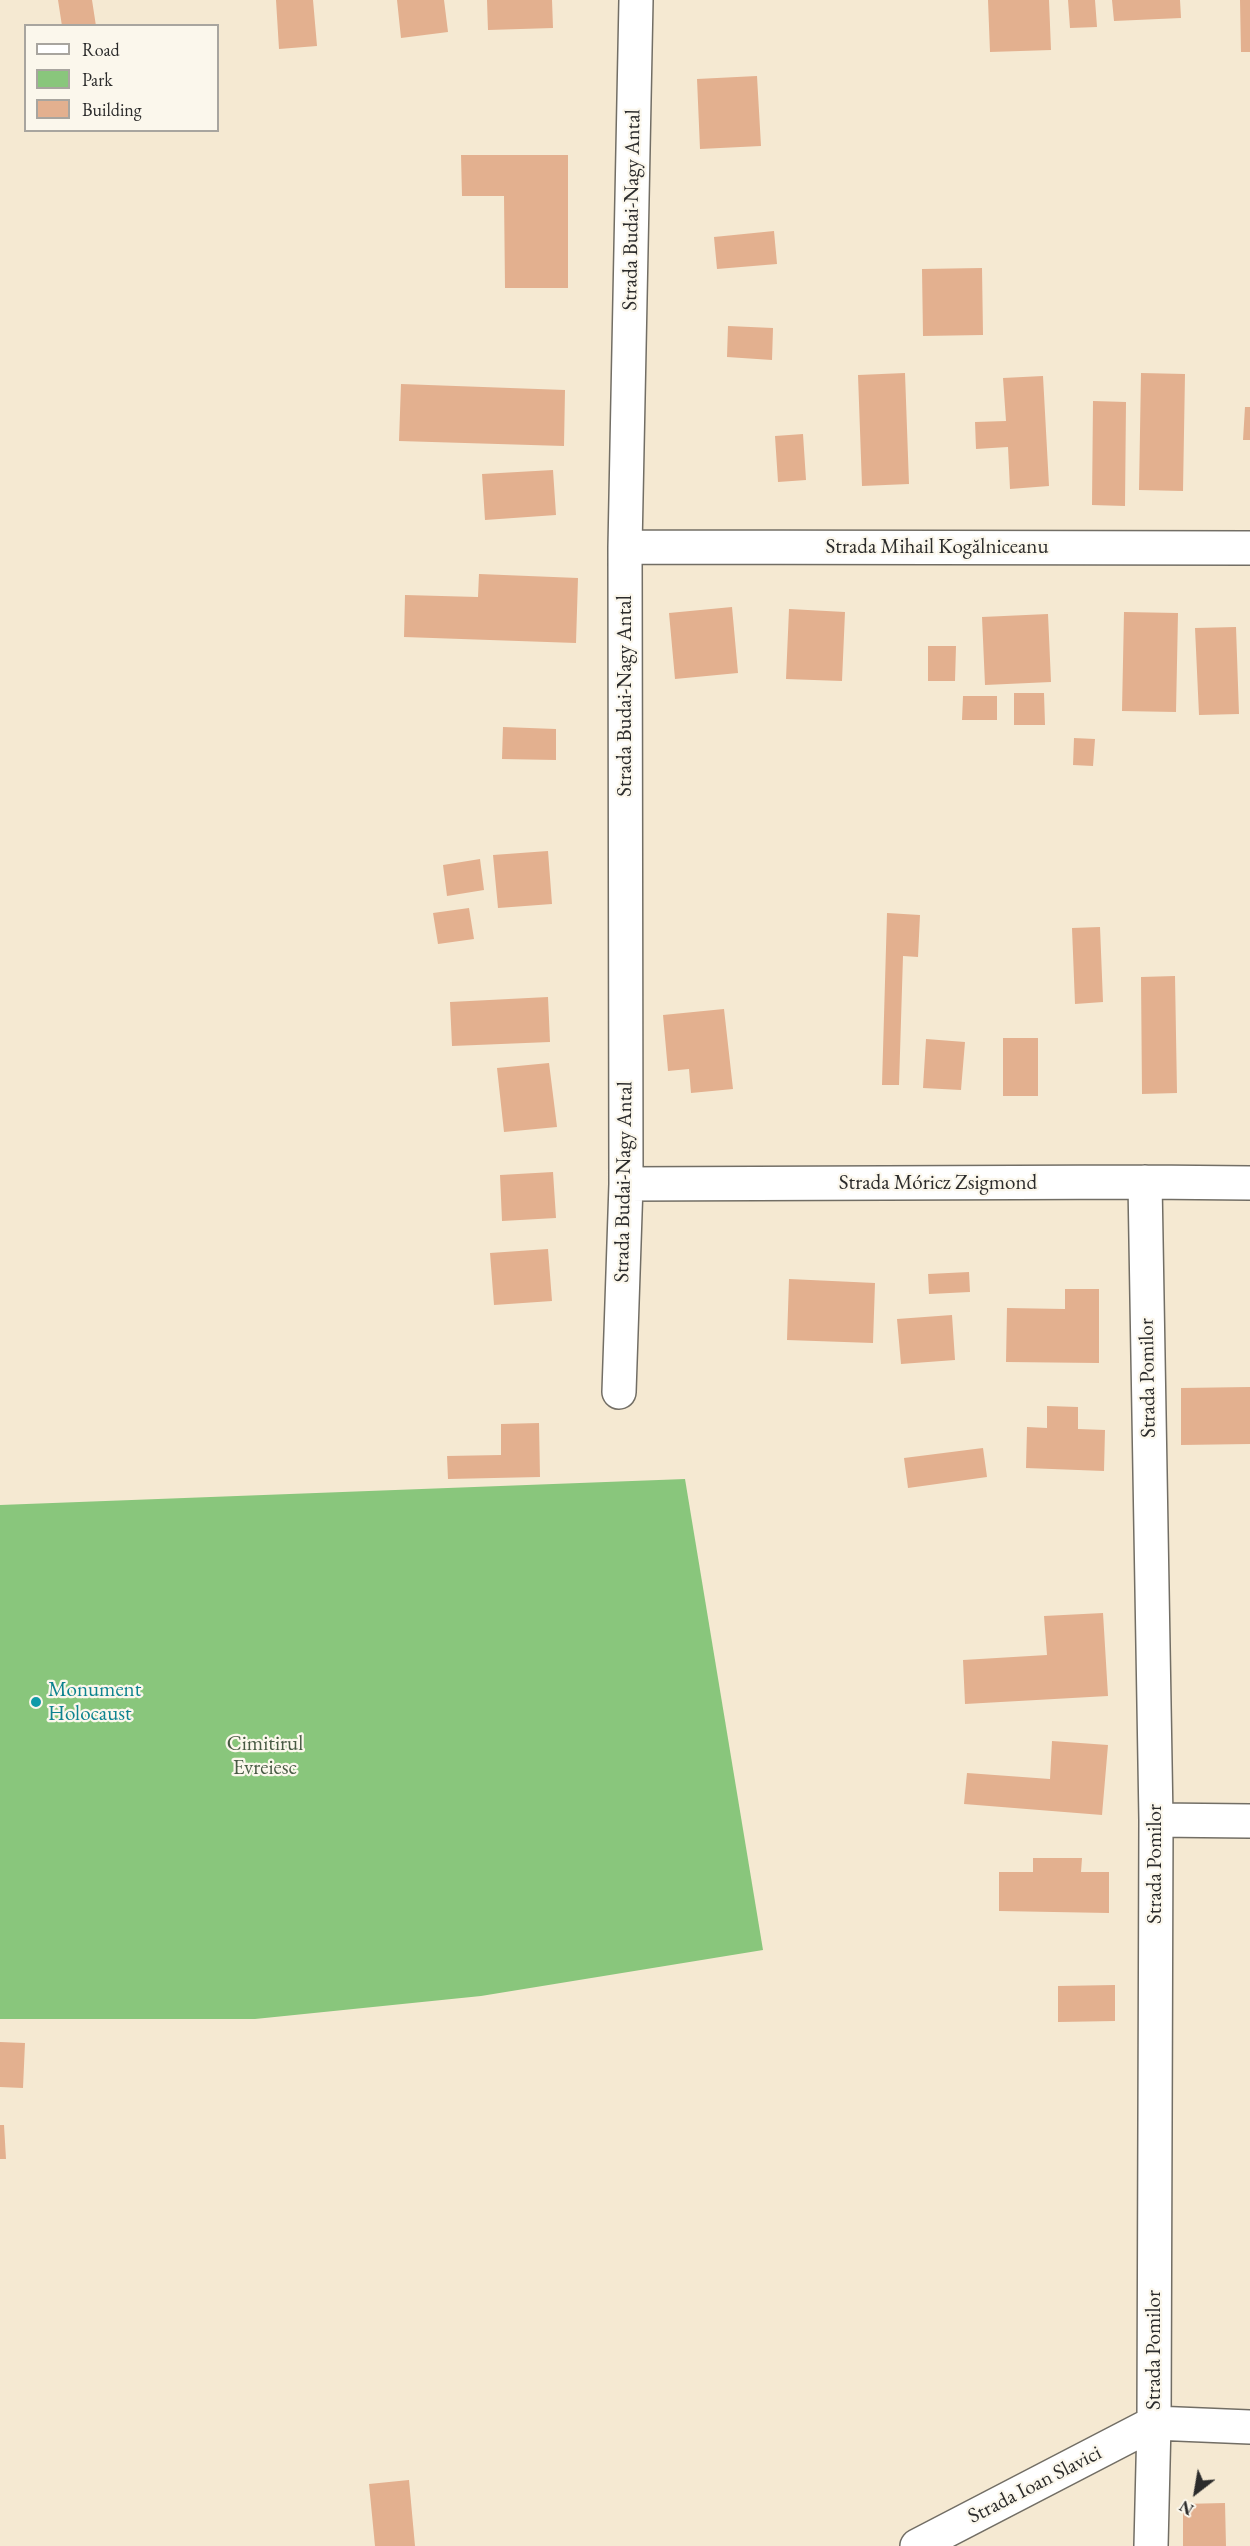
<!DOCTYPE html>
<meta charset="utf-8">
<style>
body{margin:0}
#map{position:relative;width:1250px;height:2546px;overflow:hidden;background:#f5e9d2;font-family:"EB Garamond",serif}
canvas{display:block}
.legend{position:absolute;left:24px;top:24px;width:195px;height:108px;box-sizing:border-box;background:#fbf7ec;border:2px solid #a8a59f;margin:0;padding:8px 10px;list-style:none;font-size:18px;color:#2b2b2b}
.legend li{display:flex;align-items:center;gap:12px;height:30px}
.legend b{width:30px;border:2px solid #a8a59f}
.north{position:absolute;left:1166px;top:2462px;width:60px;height:60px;-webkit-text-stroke:4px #fbf7ec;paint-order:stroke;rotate:211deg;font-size:16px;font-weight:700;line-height:24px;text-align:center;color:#2b2b2b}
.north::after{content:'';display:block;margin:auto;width:21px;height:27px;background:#2b2b2b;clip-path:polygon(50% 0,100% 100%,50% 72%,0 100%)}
</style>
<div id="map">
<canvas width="1250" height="2546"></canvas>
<ul class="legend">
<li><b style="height:8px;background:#fff"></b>Road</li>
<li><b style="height:16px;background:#89c67c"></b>Park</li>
<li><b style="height:16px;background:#e3b08f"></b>Building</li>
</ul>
<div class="north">N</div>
</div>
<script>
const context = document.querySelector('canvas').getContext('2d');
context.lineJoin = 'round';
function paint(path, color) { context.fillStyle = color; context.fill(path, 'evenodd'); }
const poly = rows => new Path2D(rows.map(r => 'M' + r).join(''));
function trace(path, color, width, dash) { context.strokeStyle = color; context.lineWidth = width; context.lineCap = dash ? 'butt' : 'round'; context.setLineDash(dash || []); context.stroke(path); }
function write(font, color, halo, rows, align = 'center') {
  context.font = font + ' "EB Garamond",serif'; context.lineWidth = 4.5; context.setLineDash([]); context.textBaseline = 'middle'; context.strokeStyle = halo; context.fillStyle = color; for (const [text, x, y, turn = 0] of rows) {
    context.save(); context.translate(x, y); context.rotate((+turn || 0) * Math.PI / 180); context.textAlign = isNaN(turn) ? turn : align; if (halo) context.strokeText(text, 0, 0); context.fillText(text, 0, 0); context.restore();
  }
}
paint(poly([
 [685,1479,763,1950,481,1996,255,2019,0,2019,0,1505]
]), '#89c67c');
paint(poly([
 [58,0,92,0,96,26,62,26],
 [276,0,313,0,317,46,279,49],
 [397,0,444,0,448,32,401,38],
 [487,0,552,0,553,28,488,30],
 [988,0,1049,0,1051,50,990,52],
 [1068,0,1095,0,1097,27,1070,28],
 [1112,0,1180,0,1181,18,1114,21],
 [1240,0,1250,0,1250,52,1241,52],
 [757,76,761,146,700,149,697,79],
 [461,155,568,155,568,288,505,288,504,196,462,196],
 [774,231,777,264,717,269,714,237],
 [982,268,983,335,923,336,922,269],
 [728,326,773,328,772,360,727,357],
 [905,373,909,484,862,486,858,375],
 [1141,373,1185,374,1183,491,1139,490],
 [1043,376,1049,486,1010,489,1008,447,976,449,975,422,1006,421,1003,378],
 [401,384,565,390,564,446,399,441],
 [1093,401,1126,402,1125,506,1092,505],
 [1245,407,1250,407,1250,440,1243,440],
 [803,434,806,480,778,482,775,436],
 [553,470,556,515,485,520,482,474],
 [479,574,578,578,576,643,404,637,405,595,478,597],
 [732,607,738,673,675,679,669,613],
 [789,609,845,612,842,681,786,679],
 [1124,612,1178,613,1176,712,1122,711],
 [1048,614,1051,682,985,685,982,617],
 [1236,627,1239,714,1199,715,1195,628],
 [928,646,956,646,955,681,928,681],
 [1014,693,1044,693,1045,725,1014,725],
 [963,696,997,696,997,720,962,720],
 [503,727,556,729,556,760,502,759],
 [1074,738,1095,739,1093,766,1073,765],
 [548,851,552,904,498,908,493,855],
 [480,859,484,890,447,896,443,865],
 [469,908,474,939,438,944,433,913],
 [887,913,920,915,918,957,903,956,899,1085,882,1085],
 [1100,927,1103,1002,1075,1004,1072,928],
 [1175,976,1177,1093,1142,1094,1141,977],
 [548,997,550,1042,452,1046,450,1002],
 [724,1009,733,1089,691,1093,689,1069,668,1071,663,1015],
 [1003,1038,1038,1038,1038,1096,1003,1096],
 [926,1039,965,1042,961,1090,923,1088],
 [549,1063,557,1127,504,1132,497,1068],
 [553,1172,556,1218,502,1221,500,1175],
 [548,1249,552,1301,494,1305,490,1253],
 [969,1272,970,1292,929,1294,928,1274],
 [789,1279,875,1283,873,1343,787,1340],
 [1065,1289,1099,1289,1099,1363,1006,1362,1007,1308,1065,1309],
 [952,1315,955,1360,901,1364,897,1319],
 [1250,1387,1250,1444,1181,1445,1181,1388],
 [1047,1406,1078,1407,1078,1429,1105,1430,1104,1471,1026,1468,1027,1427,1047,1428],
 [539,1423,540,1477,448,1479,447,1456,501,1455,501,1424],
 [983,1448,987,1477,908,1488,904,1458],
 [1103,1613,1108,1696,965,1704,963,1660,1047,1655,1044,1616],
 [1052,1741,1108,1745,1102,1815,964,1804,967,1773,1050,1779],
 [1033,1858,1082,1858,1081,1872,1109,1872,1109,1913,999,1911,999,1872,1033,1872],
 [1115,1985,1115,2021,1058,2022,1058,1986],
 [0,2042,25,2043,23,2088,0,2087],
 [0,2125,4,2125,6,2159,0,2159],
 [409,2480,415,2546,375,2546,369,2484],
 [1225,2503,1226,2546,1183,2546,1183,2504]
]), '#e3b08f');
const minor = poly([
 [625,547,1250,548],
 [1145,1182,1156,1820,1154,2423,1151,2546],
 [626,1184,1145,1182,1250,1183],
 [619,1392,626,1184,625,547,636,0],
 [1156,1820,1250,1821],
 [917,2546,1154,2423,1250,2427]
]);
trace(minor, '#726e65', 36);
trace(minor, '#fff', 33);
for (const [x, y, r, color] of [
 [36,1702,6,"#0f9aa8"]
]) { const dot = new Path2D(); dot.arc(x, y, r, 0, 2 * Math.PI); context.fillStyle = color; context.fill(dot); trace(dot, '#fbf7ec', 2); }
write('21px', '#2b2b2b', '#fbf7ec', [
 ["Strada Budai-Nagy Antal",632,210,-89],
 ["Strada Mihail Kogălniceanu",937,547],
 ["Strada Budai-Nagy Antal",625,696,-90],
 ["Strada Budai-Nagy Antal",624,1182,-89],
 ["Strada Móricz Zsigmond",938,1183],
 ["Strada Pomilor",1148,1378,-91],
 ["Strada Pomilor",1155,1864,-90],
 ["Strada Pomilor",1154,2350,-90],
 ["Strada Ioan Slavici",1035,2485,-27]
]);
write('21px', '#0d838f', '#fbf7ec', [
 ["Monument",48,1690],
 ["Holocaust",48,1714]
], 'left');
write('21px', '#475a43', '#fbf7ec', [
 ["Cimitirul",265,1744],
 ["Evreiesc",265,1768]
]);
</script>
